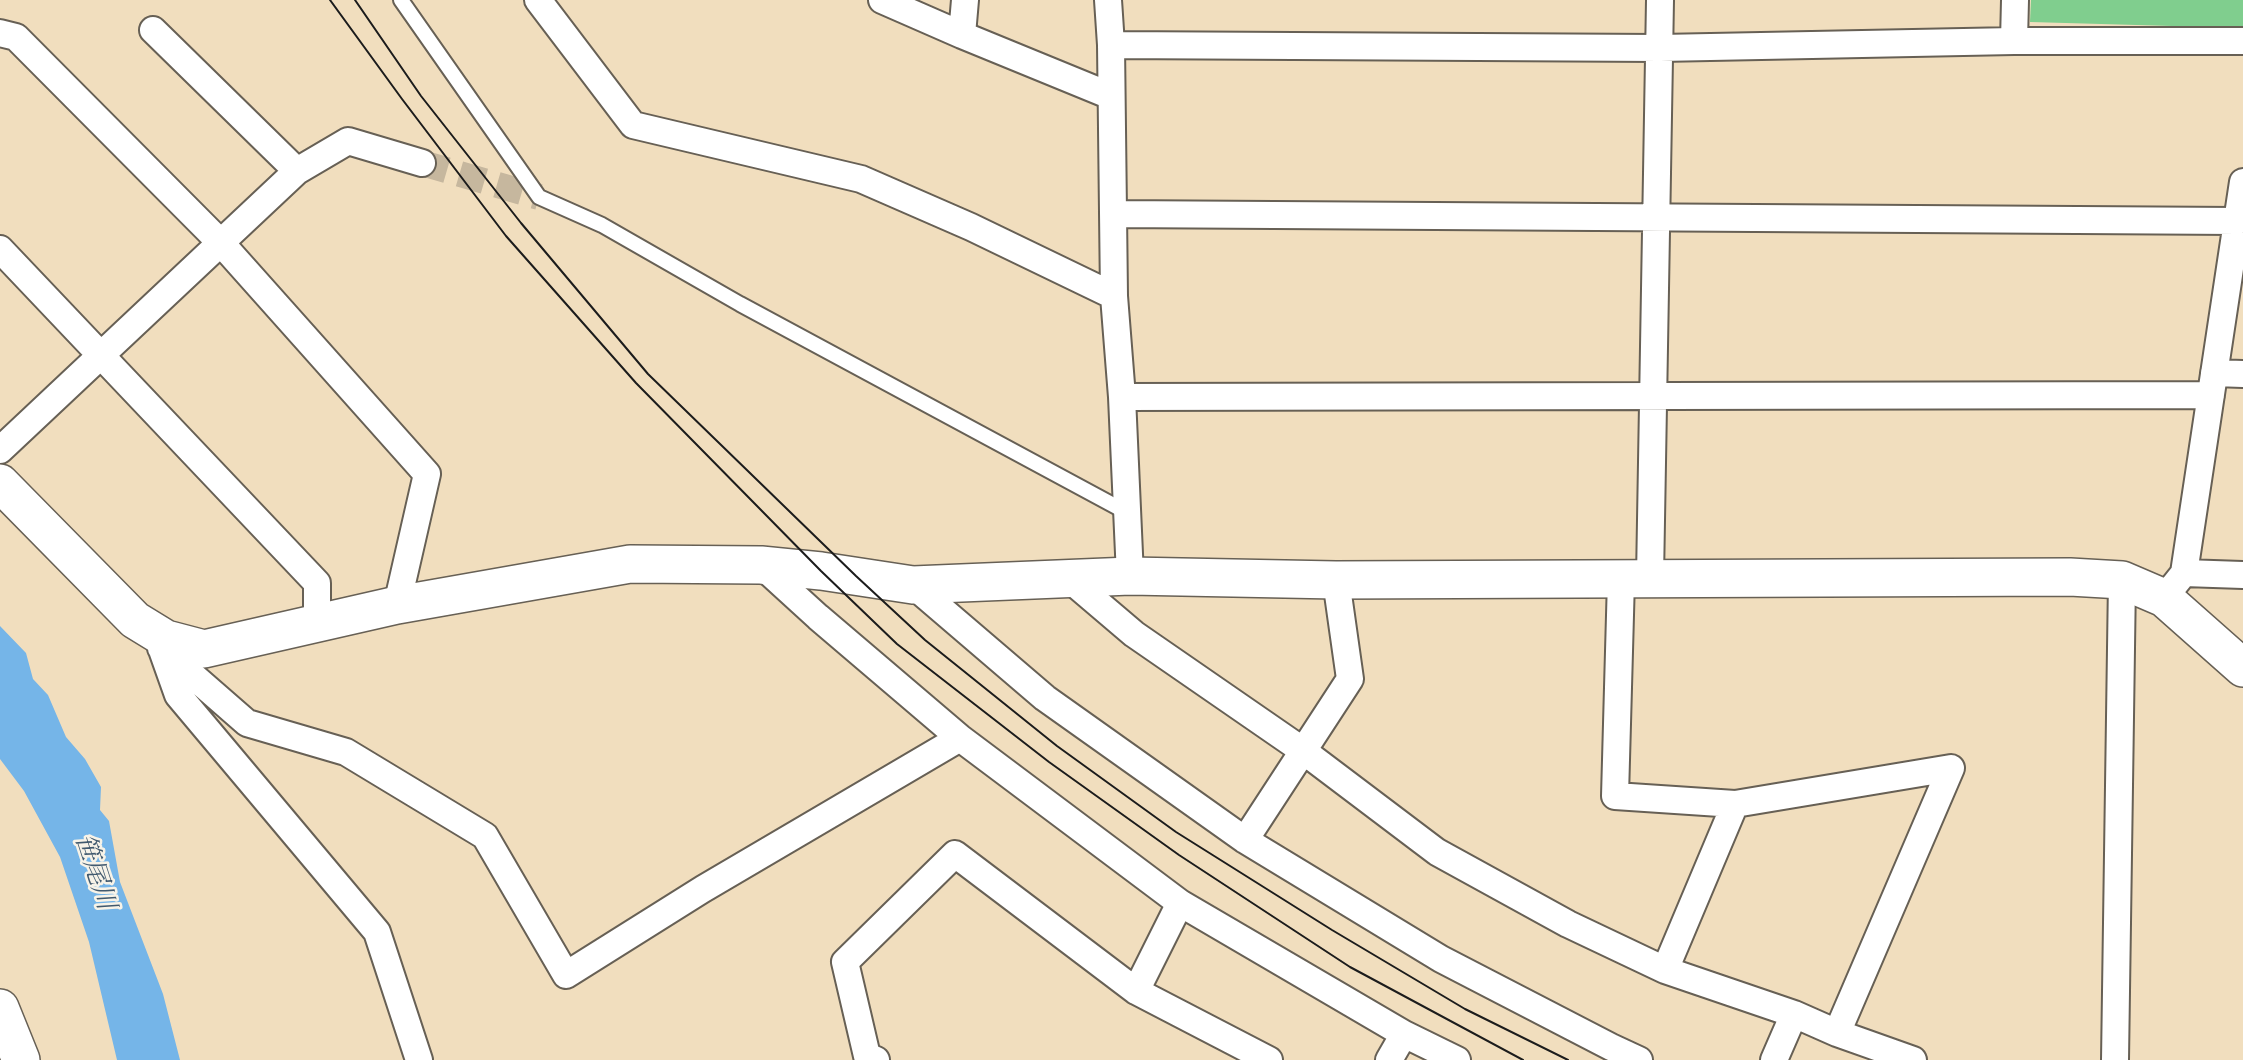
<!DOCTYPE html>
<meta charset="utf-8">
<style>
body{margin:0}
canvas{display:block;background:#f1debe}
</style>
<canvas width="2243" height="1060"></canvas>
<script>
const context = document.querySelector('canvas').getContext('2d');
context.lineJoin = 'round';
function paint(path, color) { context.fillStyle = color; context.fill(path, 'evenodd'); }
const poly = rows => new Path2D(rows.map(r => 'M' + r).join(''));
function trace(path, color, width, dash) { context.strokeStyle = color; context.lineWidth = width; context.lineCap = dash ? 'butt' : 'round'; context.setLineDash(dash || []); context.stroke(path); }
function write(font, color, halo, rows, align = 'center') {
  context.font = font + ' Alegreya,"Noto Serif JP",serif'; context.lineWidth = 5; context.setLineDash([]); context.textBaseline = 'middle'; context.strokeStyle = halo; context.fillStyle = color; for (const [text, x, y, turn = 0] of rows) {
    context.save(); context.translate(x, y); context.rotate((+turn || 0) * Math.PI / 180); context.textAlign = isNaN(turn) ? turn : align; if (halo) context.strokeText(text, 0, 0); context.fillText(text, 0, 0); context.restore();
  }
}
paint(poly([
 [2031,0,2243,0,2243,28,2030,22]
]), '#80ce8e');
paint(poly([
 [0,626,26,653,33,679,48,695,66,737,85,759,101,787,100,810,109,821,120,882,163,994,180,1060,117,1060,89,942,60,857,24,791,0,759]
]), '#75b5e8');
trace(poly([
 [422,163,539,197]
]), '#c6b79e', 26, [26, 13]);
const lane = poly([
 [401,0,539,197,602,225,740,304,1128,513]
]);
const street = poly([
 [538,0,633,125,861,179,971,227,1114,296],
 [882,0,962,35],
 [965,0,962,35,1111,96],
 [1108,0,1111,45,1114,296,1122,397,1130,576],
 [0,33,16,37,221,243,427,474,397,605],
 [2014,41,2015,0],
 [1111,45,1660,48,2014,41,2243,41],
 [297,171,348,141,422,163],
 [1114,214,2237,221],
 [0,249,317,583,317,624],
 [2214,373,2243,374],
 [1122,397,2211,395],
 [0,450,297,171,153,30],
 [761,565,818,617,960,738,1180,903,1404,1034,1389,1060],
 [2184,573,2243,575],
 [1067,577,1134,634,1302,750,1437,852,1568,924,1665,970,1794,1014,1837,1033,1913,1060],
 [1650,578,1660,0],
 [1621,579,1615,796,1735,804,1951,768,1837,1033],
 [913,585,1045,698,1245,840,1441,959,1611,1047,1639,1060],
 [2164,598,2184,573,2243,182],
 [161,648,247,723,346,752,485,836,566,975,703,889,960,738],
 [162,650,178,695,377,932,419,1060],
 [1245,840,1350,679,1336,580],
 [1665,970,1735,804],
 [1136,991,1180,903],
 [1404,1034,1457,1060],
 [876,1060,867,1056,845,962,955,854,1136,991,1269,1060],
 [1774,1060,1794,1014],
 [2115,1060,2122,580]
]);
const secondary = poly([
 [0,483,135,620,166,639,204,649,397,605,630,564,761,565,821,571,913,585,1130,576,1336,580,2070,577,2122,580,2164,598,2243,668],
 [0,1008,21,1060]
]);
trace(lane, '#676055', 18);
trace(street, '#676055', 30);
trace(secondary, '#676055', 40);
trace(lane, '#fff', 14);
trace(street, '#fff', 26);
trace(secondary, '#fff', 37);
trace(poly([
 [330,0,402,99,506,236,636,383,821,571,897,644,1049,762,1179,855,1350,967,1523,1060],
 [355,0,421,96,521,223,648,374,856,576,925,640,1057,746,1176,832,1332,930,1465,1009,1568,1060]
]), '#1c1c1c', 2);
write('italic 26px', '#40596e', '#f7f3e8', [
 ["笹尾川",94,872,72]
]);
</script>
